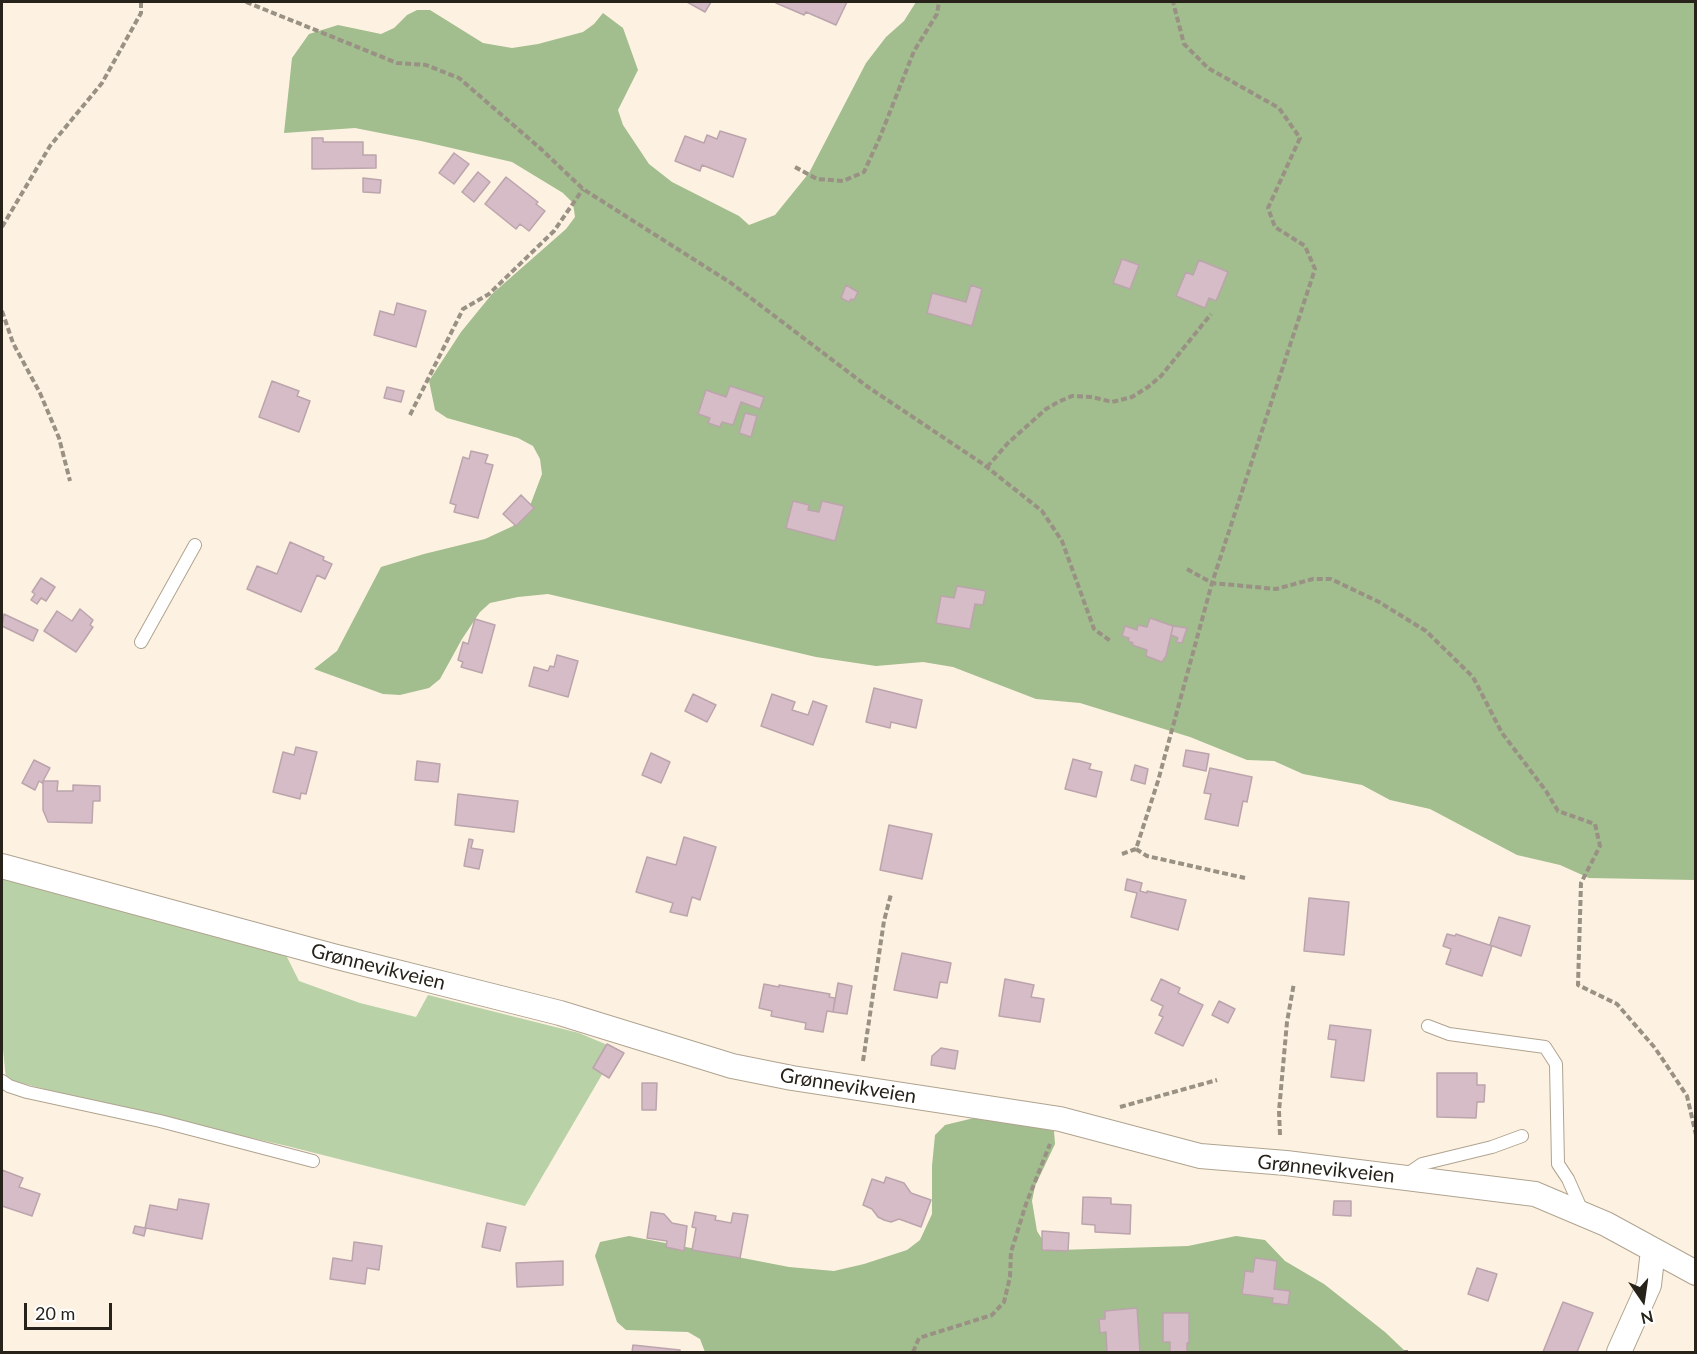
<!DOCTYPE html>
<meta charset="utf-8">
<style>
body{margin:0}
#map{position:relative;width:1697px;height:1354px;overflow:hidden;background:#fdf2e1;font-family:Lato,sans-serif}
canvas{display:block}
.frame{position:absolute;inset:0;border:3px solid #27221a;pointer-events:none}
.north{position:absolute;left:1613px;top:1270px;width:60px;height:60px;-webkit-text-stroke:4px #fff;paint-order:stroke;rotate:167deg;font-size:16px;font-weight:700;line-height:24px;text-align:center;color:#27221a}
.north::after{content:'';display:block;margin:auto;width:21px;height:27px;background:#27221a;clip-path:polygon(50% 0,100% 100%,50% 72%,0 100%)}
.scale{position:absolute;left:24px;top:1303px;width:88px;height:27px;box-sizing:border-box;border:3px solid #27221a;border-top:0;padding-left:8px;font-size:18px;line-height:21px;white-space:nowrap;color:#27221a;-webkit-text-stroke:4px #fff;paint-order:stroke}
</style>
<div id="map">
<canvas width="1697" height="1354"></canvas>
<div class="frame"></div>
<div class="north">N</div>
<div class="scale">20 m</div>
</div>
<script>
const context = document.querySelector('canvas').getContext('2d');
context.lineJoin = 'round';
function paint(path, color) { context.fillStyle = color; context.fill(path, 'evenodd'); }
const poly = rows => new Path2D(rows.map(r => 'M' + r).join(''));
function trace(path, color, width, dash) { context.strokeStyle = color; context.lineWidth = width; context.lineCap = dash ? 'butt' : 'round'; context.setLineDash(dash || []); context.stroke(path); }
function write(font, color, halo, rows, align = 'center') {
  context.font = font + ' Lato,sans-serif'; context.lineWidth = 6; context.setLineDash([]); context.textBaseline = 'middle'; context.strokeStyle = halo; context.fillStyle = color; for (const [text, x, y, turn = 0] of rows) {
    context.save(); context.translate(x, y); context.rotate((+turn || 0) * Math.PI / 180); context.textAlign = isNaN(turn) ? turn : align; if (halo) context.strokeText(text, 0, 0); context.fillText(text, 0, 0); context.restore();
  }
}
paint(poly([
 [2,879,284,951,299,981,360,1003,416,1017,428,995,579,1033,617,1049,525,1206,287,1146,94,1102,6,1079,2,1039]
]), '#b9d1a7');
paint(poly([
 [916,2,1695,2,1695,880,1589,878,1560,865,1517,855,1430,809,1390,800,1362,785,1303,774,1274,761,1247,760,1190,737,1080,703,1036,699,953,667,923,662,876,666,816,657,548,594,518,597,490,603,480,612,462,639,440,679,429,688,400,695,383,694,314,669,337,651,381,567,424,554,485,539,513,526,531,503,542,474,540,459,533,446,518,438,447,418,435,410,429,381,461,332,492,294,566,229,575,217,573,203,563,193,512,162,421,141,355,128,284,133,292,58,309,34,338,25,381,34,394,28,407,15,417,10,430,10,483,43,512,48,538,44,583,32,594,24,603,13,623,28,638,70,618,110,623,125,649,164,672,182,739,216,749,225,775,215,809,173,866,63,886,37,904,21],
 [974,1118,1009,1118,1054,1131,1055,1144,1035,1186,1032,1201,1037,1231,1045,1244,1059,1250,1188,1246,1236,1236,1265,1240,1285,1261,1324,1284,1385,1332,1406,1352,705,1352,700,1339,688,1332,626,1330,617,1322,595,1256,600,1242,629,1236,789,1267,834,1271,864,1264,907,1250,920,1240,932,1214,932,1166,935,1135,945,1125]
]), '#a2bd8e');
const building = poly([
 [687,2,711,2,705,12,687,2],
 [777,2,847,2,836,25,806,12,804,15,776,3,777,2],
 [720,131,746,139,733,177,702,165,700,171,675,161,685,136,704,143,707,135,717,139,720,131],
 [312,138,323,138,323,142,363,142,363,155,376,155,376,168,312,169,312,138],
 [454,153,469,164,454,184,439,173,454,153],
 [478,172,490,182,474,202,462,192,478,172],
 [506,177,538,202,536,204,545,211,529,231,520,224,516,229,485,204,506,177],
 [363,178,381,180,380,193,363,192,363,178],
 [1122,259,1139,265,1130,289,1113,283,1122,259],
 [1199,260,1228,272,1216,301,1209,298,1205,308,1176,296,1186,272,1193,275,1199,260],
 [846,285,858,292,854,300,851,299,849,302,841,298,846,285],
 [971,285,982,289,972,326,927,313,932,293,966,302,971,285],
 [397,303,426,311,416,347,374,335,380,311,394,315,397,303],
 [272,381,299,391,297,396,310,401,299,432,259,417,272,381],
 [730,386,764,397,760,409,741,402,733,425,722,422,720,427,708,423,710,418,698,414,706,390,726,397,730,386],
 [387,387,404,391,401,402,384,398,387,387],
 [745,413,757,416,751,437,739,433,745,413],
 [471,451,488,455,485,463,493,465,478,518,454,512,456,505,450,503,463,457,469,459,471,451],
 [521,495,534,508,516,526,503,514,521,495],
 [793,501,809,505,808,510,819,512,822,501,844,506,835,541,786,528,793,501],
 [290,542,324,557,323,560,332,564,325,579,317,575,301,612,247,589,257,566,277,574,290,542],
 [41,578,55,587,46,601,41,598,37,604,31,600,35,594,32,592,41,578],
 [957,586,986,591,983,605,975,604,970,629,936,623,941,596,954,598,957,586],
 [80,609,93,620,90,625,93,627,76,652,44,631,57,611,72,621,80,609],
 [4,614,38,630,33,641,2,626,4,614],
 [1150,618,1173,626,1166,656,1162,662,1146,656,1147,650,1132,645,1133,643,1128,641,1129,638,1122,636,1125,626,1137,630,1138,625,1147,627,1150,618],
 [475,619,495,625,482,673,461,667,463,662,458,660,463,642,468,644,475,619],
 [1173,626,1187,628,1182,643,1176,642,1178,638,1171,635,1173,626],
 [557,655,578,661,568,697,529,686,534,667,548,671,550,666,554,667,557,655],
 [874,688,922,700,916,728,891,722,890,728,866,722,874,688],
 [693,694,716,705,707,722,685,711,693,694],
 [772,694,795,702,792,710,808,715,813,701,827,706,813,745,761,726,772,694],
 [296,747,317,752,306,794,301,793,300,799,273,792,283,752,294,755,296,747],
 [1186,750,1209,754,1206,771,1183,766,1186,750],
 [651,753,670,762,661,783,642,775,651,753],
 [1073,759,1091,764,1089,769,1102,772,1096,797,1065,789,1073,759],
 [34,760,50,768,42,783,39,781,35,790,22,783,34,760],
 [417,761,440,764,438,782,415,780,417,761],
 [1135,765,1148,769,1145,784,1131,780,1135,765],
 [1210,768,1252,777,1247,802,1243,801,1238,826,1205,819,1211,794,1204,793,1210,768],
 [43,781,58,781,57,791,73,791,73,785,100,786,100,801,93,801,92,823,48,822,43,810,43,781],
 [458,794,518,801,514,832,455,825,458,794],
 [889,825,932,834,922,879,880,870,889,825],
 [684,837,716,847,700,900,692,897,687,916,670,912,673,903,636,892,647,857,676,865,684,837],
 [469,839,473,840,471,848,483,850,479,869,464,866,469,839],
 [1127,879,1142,883,1140,891,1147,893,1147,891,1186,900,1178,930,1131,917,1137,893,1125,890,1127,879],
 [1309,898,1349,902,1344,955,1304,951,1309,898],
 [1499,917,1530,926,1521,956,1490,945,1499,917],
 [1447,934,1455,936,1456,934,1492,946,1482,976,1446,964,1451,949,1443,946,1447,934],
 [902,953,951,963,947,983,940,982,937,998,894,990,902,953],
 [1005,979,1034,985,1031,997,1044,999,1040,1022,999,1016,1005,979],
 [1161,979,1180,988,1178,993,1203,1005,1183,1046,1155,1033,1163,1017,1159,1015,1163,1006,1151,1000,1161,979],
 [838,983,852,986,847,1014,833,1012,838,983],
 [764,984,779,987,779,985,830,994,829,997,835,998,833,1012,827,1011,823,1032,805,1029,806,1023,771,1016,772,1011,759,1008,764,984],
 [1219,1001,1235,1009,1228,1023,1212,1015,1219,1001],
 [1330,1025,1371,1030,1364,1081,1331,1077,1336,1040,1328,1039,1330,1025],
 [607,1044,624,1053,609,1078,593,1068,607,1044],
 [941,1048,958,1051,955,1069,931,1065,932,1056,941,1048],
 [1437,1073,1477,1073,1477,1085,1485,1085,1484,1102,1477,1102,1476,1118,1437,1117,1437,1073],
 [642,1083,657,1083,656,1110,642,1110,642,1083],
 [2,1170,23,1178,19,1187,40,1194,32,1216,2,1206,2,1170],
 [886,1177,904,1183,911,1193,931,1200,921,1227,899,1219,891,1222,884,1220,878,1217,872,1209,863,1205,872,1179,884,1183,886,1177],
 [1083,1197,1111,1198,1111,1204,1131,1205,1130,1234,1095,1232,1095,1225,1082,1224,1083,1197],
 [179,1199,209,1204,202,1239,146,1228,144,1236,133,1233,135,1226,145,1228,150,1205,177,1210,179,1199],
 [1334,1201,1351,1201,1351,1216,1333,1215,1334,1201],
 [651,1212,664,1214,672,1223,687,1226,684,1251,666,1247,667,1241,647,1238,651,1212],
 [695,1212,716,1216,715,1220,731,1223,733,1213,748,1215,740,1258,692,1250,696,1228,692,1227,695,1212],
 [487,1223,506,1227,500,1251,482,1247,487,1223],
 [1042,1231,1069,1233,1068,1251,1042,1250,1042,1231],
 [354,1242,382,1246,379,1270,367,1268,365,1284,330,1279,333,1258,352,1261,354,1242],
 [1255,1258,1277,1261,1274,1289,1290,1291,1288,1305,1272,1303,1273,1298,1242,1294,1245,1271,1253,1272,1255,1258],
 [563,1261,563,1285,517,1287,516,1263,563,1261],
 [1477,1268,1497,1274,1488,1301,1468,1294,1477,1268],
 [1563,1302,1593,1313,1577,1352,1543,1352,1563,1302],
 [1137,1308,1140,1352,1107,1352,1106,1332,1100,1333,1099,1319,1105,1319,1105,1311,1137,1308],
 [1163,1313,1189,1313,1189,1343,1187,1343,1187,1352,1170,1352,1170,1342,1163,1342,1163,1313],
 [633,1345,680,1350,680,1352,632,1352,633,1345]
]);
paint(building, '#d5bcc6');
trace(building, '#bca4ad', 1.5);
const service = poly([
 [141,642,195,545],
 [1428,1026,1449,1034,1545,1047,1556,1064,1558,1164,1568,1179,1583,1213],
 [2,1081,9,1086,27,1092,160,1121,313,1161],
 [1406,1175,1422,1164,1492,1147,1522,1136]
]);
const minor = poly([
 [2,866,333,956,560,1013,732,1066,792,1078,1060,1119,1200,1156,1286,1163,1535,1194,1606,1224,1696,1273],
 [1619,1352,1649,1285,1653,1250]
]);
trace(service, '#b0a390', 14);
trace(minor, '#b0a390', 26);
trace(poly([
 [246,2,397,63,426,65,459,78,541,149,583,189,731,283,868,387,983,464,1042,511,1062,541,1094,629,1112,642],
 [795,167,817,179,843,181,864,172,880,137,914,51,937,14,939,2],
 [2,227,50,146,102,83,141,13,141,2],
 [2,311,13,343,40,393,59,438,70,481],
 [410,415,463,309,489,294,554,231,583,189],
 [987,467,1008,443,1046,409,1058,402,1072,396,1092,397,1112,402,1132,397,1148,387,1161,376,1211,314],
 [1187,569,1212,583,1276,589,1313,579,1331,579,1379,602,1426,631,1473,677,1502,733,1546,791,1558,811,1595,824,1600,846,1581,883,1578,985,1617,1004,1655,1048,1687,1096,1696,1135],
 [1136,849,1147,856,1245,878],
 [1122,854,1136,849,1158,781,1212,583,1315,269,1305,246,1275,227,1268,208,1300,138,1279,108,1208,68,1184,44,1173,2],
 [863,1061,884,921,891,894],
 [1120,1107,1217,1080],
 [1280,1135,1279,1111,1287,1022,1294,983],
 [913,1352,919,1338,992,1315,1004,1302,1010,1277,1011,1252,1026,1204,1050,1144],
 [1404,1352,1408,1352]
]), '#999184', 4, [6, 3]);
trace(service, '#fff', 12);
trace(minor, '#fff', 24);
write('20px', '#27221a', '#fff', [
 ["Grønnevikveien",378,967,14],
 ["Grønnevikveien",848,1086,9],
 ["Grønnevikveien",1326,1169,6]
]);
</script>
